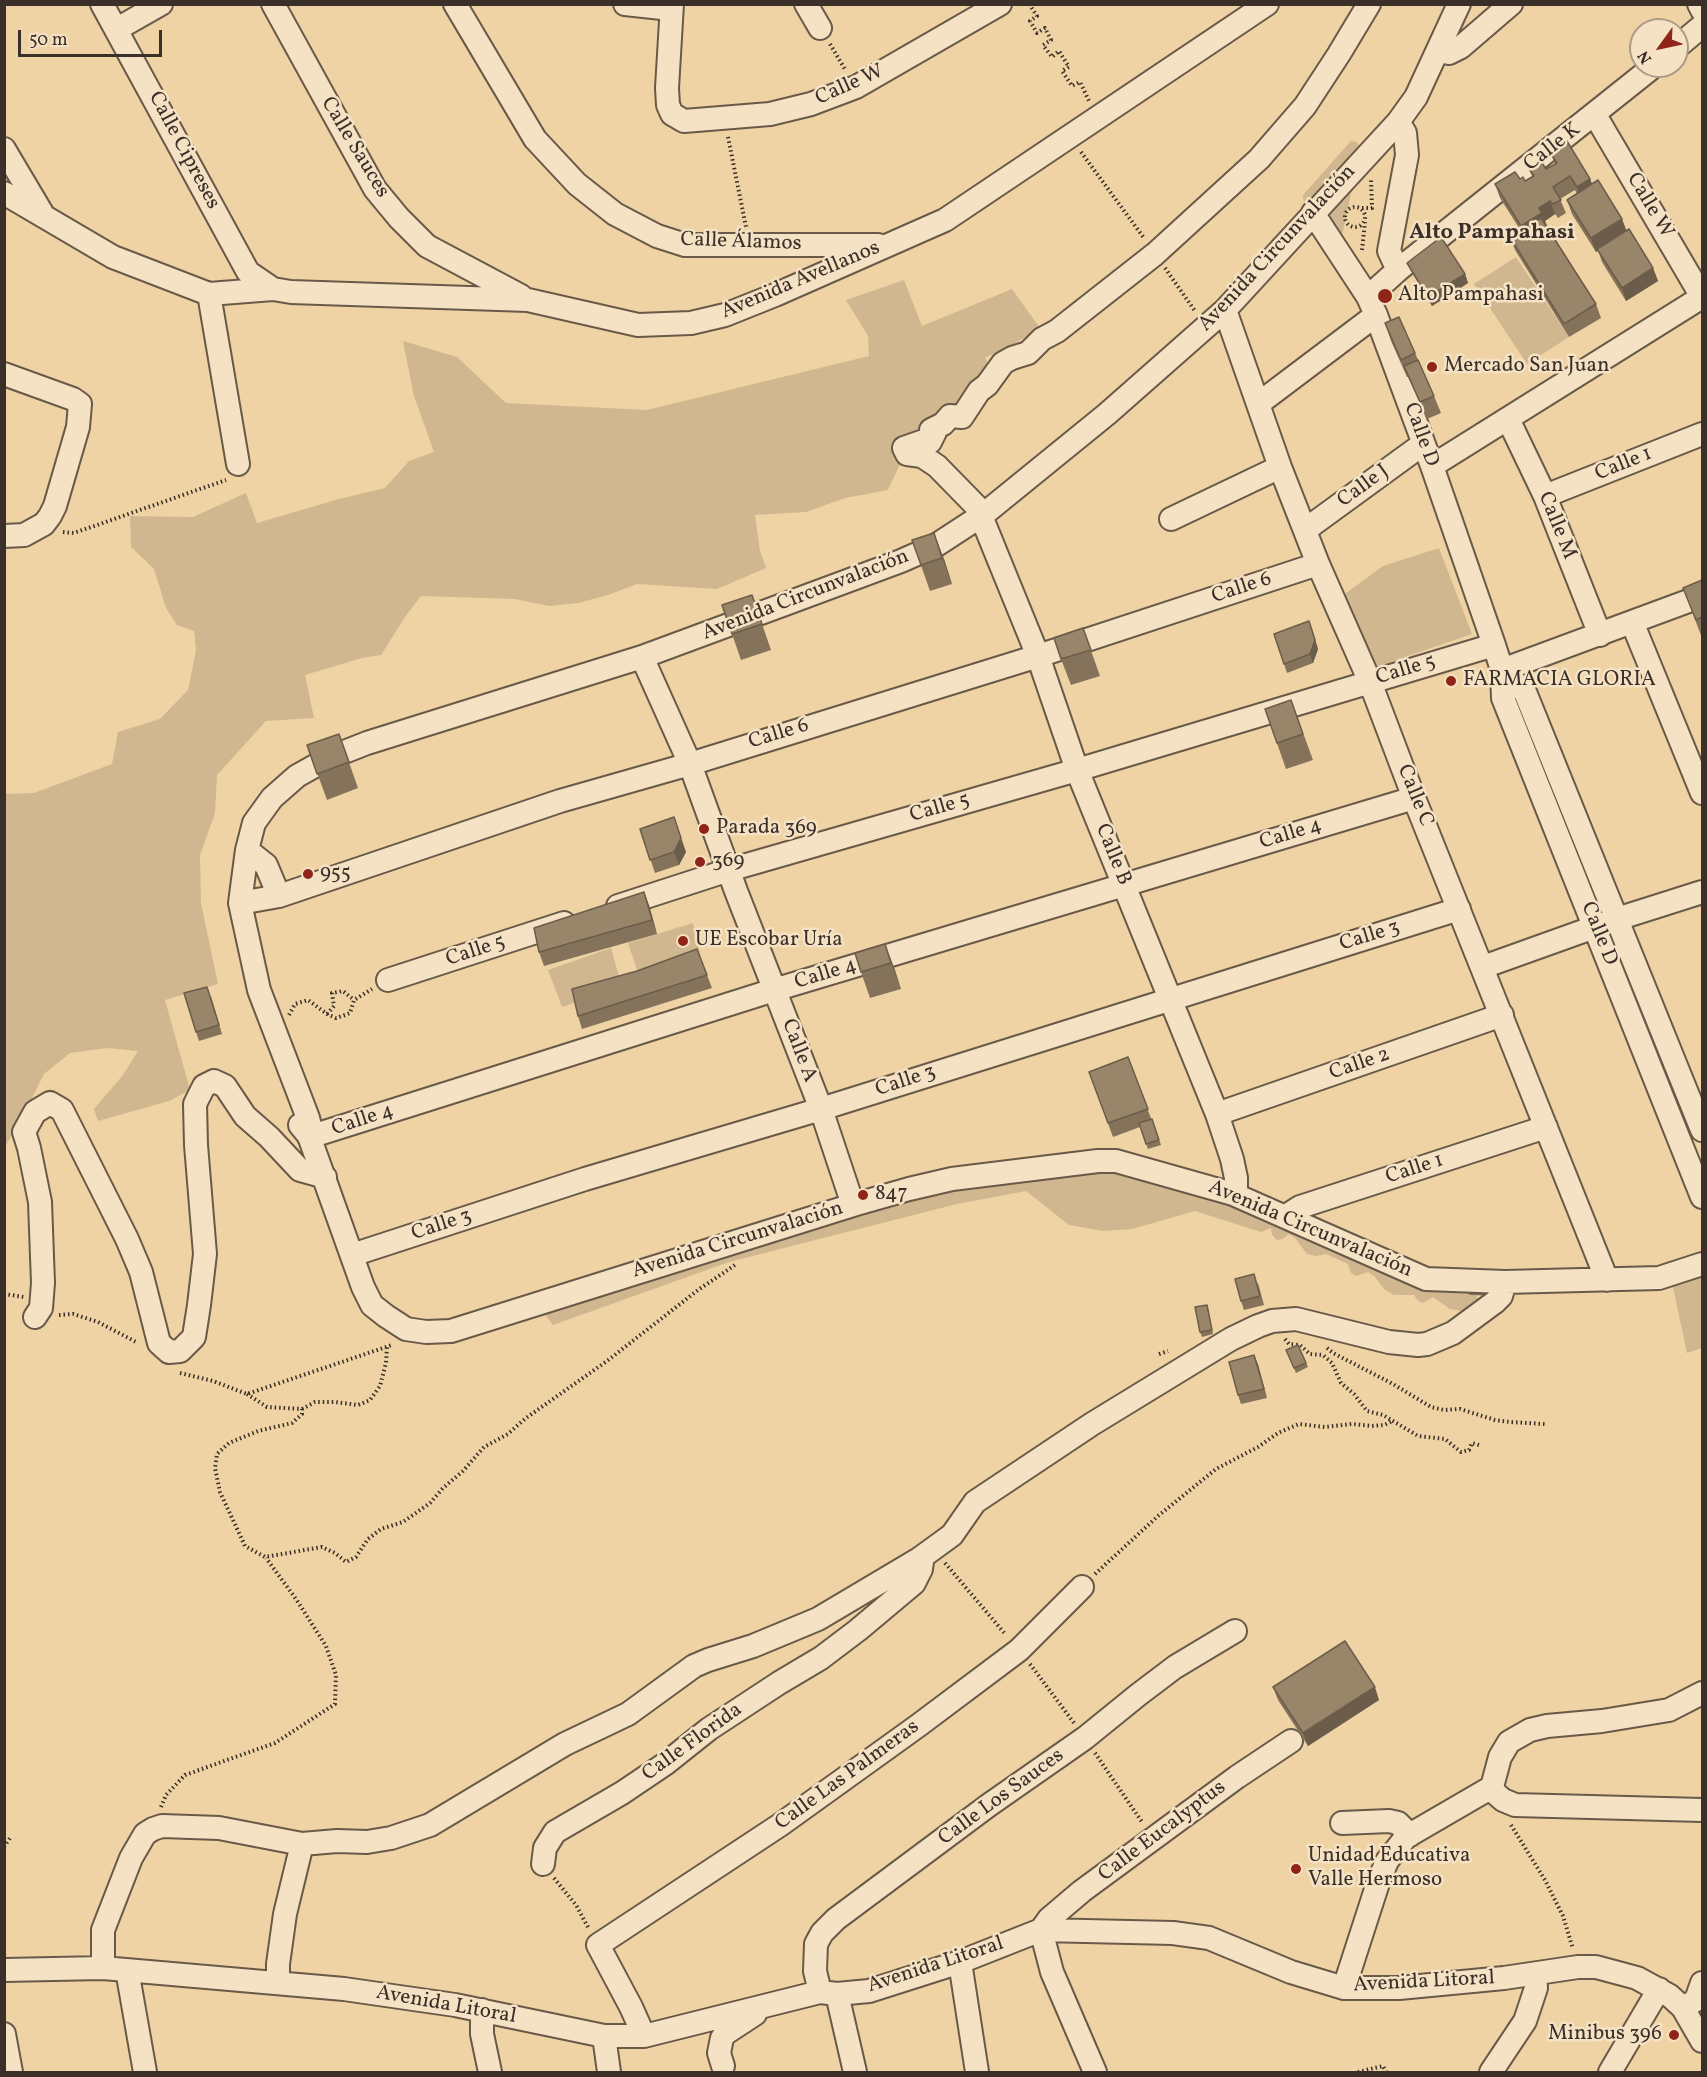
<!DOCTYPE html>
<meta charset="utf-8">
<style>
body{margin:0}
#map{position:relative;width:1707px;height:2077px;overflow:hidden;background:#efd3a4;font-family:Vollkorn,serif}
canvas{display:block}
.frame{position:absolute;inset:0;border:6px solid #3b3029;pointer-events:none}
.north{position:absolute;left:1629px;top:18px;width:60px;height:60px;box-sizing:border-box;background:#f5e2c4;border:2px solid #ab9b86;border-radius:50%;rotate:237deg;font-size:16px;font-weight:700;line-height:24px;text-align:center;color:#3b3029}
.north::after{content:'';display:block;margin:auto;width:21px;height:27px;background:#8f2418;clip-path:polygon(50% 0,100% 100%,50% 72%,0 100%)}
.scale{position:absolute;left:18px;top:30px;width:144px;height:27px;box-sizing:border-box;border:3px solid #3b3029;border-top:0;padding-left:8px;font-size:18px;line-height:21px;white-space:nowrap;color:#3b3029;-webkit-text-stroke:4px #f5e2c4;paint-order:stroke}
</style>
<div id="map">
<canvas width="1707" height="2077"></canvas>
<div class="frame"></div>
<div class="north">N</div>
<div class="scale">50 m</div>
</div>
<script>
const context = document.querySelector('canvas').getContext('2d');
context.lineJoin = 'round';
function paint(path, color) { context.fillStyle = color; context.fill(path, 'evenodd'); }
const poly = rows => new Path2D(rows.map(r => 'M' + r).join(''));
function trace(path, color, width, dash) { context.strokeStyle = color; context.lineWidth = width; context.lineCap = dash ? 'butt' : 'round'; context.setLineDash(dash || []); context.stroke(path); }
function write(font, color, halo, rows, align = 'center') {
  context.font = font + ' Vollkorn,serif'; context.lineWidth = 5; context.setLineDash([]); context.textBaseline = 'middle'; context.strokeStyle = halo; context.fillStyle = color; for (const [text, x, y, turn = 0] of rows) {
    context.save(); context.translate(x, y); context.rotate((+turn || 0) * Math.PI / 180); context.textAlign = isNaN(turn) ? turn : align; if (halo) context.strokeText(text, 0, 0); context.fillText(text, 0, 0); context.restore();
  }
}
paint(poly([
 [1351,141,1357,142,1360,150,1341,241,1328,241,1303,199,1303,195],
 [1516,257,1569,337,1527,364,1474,284],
 [904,280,922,326,1012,289,1040,328,1002,351,985,357,989,368,964,401,955,404,942,417,899,450,900,464,888,490,845,498,806,512,755,515,760,551,766,568,717,589,637,584,608,595,578,603,549,606,515,599,421,596,405,617,381,655,362,658,305,675,314,718,266,721,217,775,215,813,200,855,201,903,218,984,165,1000,190,1090,169,1101,98,1121,94,1109,123,1075,138,1051,107,1048,70,1053,44,1074,26,1110,5,1147,5,794,34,793,112,764,118,732,160,719,188,690,196,650,194,631,177,625,166,608,154,569,131,547,130,516,193,517,246,493,257,523,339,499,385,488,409,461,434,452,414,396,403,341,457,357,506,403,647,410,869,356,868,336,846,300],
 [1439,548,1472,634,1376,667,1342,596,1383,566],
 [693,923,702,962,642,985,628,943],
 [611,948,622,987,562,1007,548,970],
 [1101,1168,1241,1206,1421,1289,1437,1292,1472,1293,1482,1301,1462,1311,1450,1309,1433,1297,1423,1303,1418,1301,1414,1295,1394,1295,1385,1290,1374,1276,1368,1272,1356,1276,1351,1273,1348,1264,1326,1254,1316,1256,1307,1254,1295,1238,1289,1234,1283,1239,1277,1240,1272,1235,1271,1228,1261,1232,1195,1211,1132,1229,1103,1231,1069,1225,1026,1191,957,1204,729,1262,553,1325,540,1308,941,1188],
 [1702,1272,1702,1348,1687,1353,1672,1283]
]), '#d0b78f');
trace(poly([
 [1471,1292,1494,1293]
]), '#82715a', 6);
const minor = poly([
 [102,4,248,272,273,289],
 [273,4,375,189,399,218,427,246,521,296],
 [455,4,535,139,577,184,615,214,657,236,685,245,878,245],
 [625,4,671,9],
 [672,4,667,88,668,105,672,114,684,121,770,114,811,104,856,87,1000,4],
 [806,4,820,28],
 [1699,4,1702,10],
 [117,29,161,4],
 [1677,47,1702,26],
 [1439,51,1449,53,1461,47,1511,4],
 [1595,115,1702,297],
 [1398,122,1405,133,1407,155,1389,251,1398,270],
 [4,149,42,213],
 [4,193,113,257,209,294,273,289,291,292,528,300,638,325,691,323,725,315,775,295,945,220,1267,4],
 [1313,213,1368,297,1376,315,1432,466,1494,645,1502,670,1503,698,1702,1197],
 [209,294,238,464],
 [1368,297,1398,270,1654,66],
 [1225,310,1280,467,1318,564,1370,682,1414,798,1607,1280],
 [4,374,73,399,80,404,78,427,55,506,50,516,44,524,24,535,4,536],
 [1258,404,1376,315],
 [1508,419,1545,496,1600,635],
 [1432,466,1702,297],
 [1545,496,1702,434],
 [984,514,937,466,922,456,907,454,904,448,924,441,930,442,935,432,931,430,943,424,950,416,962,417,979,391,987,385,1003,363,1012,358,1028,353,1042,339,1057,331,1155,254,1259,159,1305,106,1339,54,1369,4],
 [981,516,1038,656,1077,770,1217,1114,1232,1159,1236,1178,1236,1189,1233,1194],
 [1171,519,1280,467],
 [1305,530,1423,444],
 [1632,622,1702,793],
 [642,657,690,764,736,891,821,1109,853,1205],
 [1502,670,1525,692,1702,1130],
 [1502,670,1702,596],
 [247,850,266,865,279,896],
 [240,903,279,896,560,801,690,764,1038,656,1318,564],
 [618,906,729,870,1077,770,1494,645],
 [1483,967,1617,919,1702,892],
 [388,980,564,923],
 [1217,1114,1502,1015],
 [300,1125,309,1136,363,1287,372,1305,386,1316,406,1329,426,1332,451,1331,853,1205,909,1189,952,1179,1098,1161,1116,1161,1233,1194,1426,1279,1505,1282,1659,1278,1702,1264],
 [309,1136,311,1130,308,1118,259,990,240,903,247,850,254,823,272,798,297,776,329,758,367,743,642,657,796,600,901,561,935,546,984,514,1107,414,1225,310,1398,122,1416,97,1459,4],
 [309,1137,774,990,1414,798],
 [1286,1216,1300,1207,1546,1127],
 [352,1255,585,1179,821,1109,1459,909],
 [35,1317,41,1308,43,1283,40,1202,29,1148,24,1132,35,1112,50,1103,62,1110,127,1239,141,1272,159,1343,169,1352,180,1351,194,1337,199,1305,205,1254,196,1145,195,1104,204,1086,214,1081,225,1086,245,1116,269,1137,300,1170,325,1177],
 [1492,1787,1495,1793,1503,1800,1515,1805,1702,1810],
 [1342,1823,1389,1821,1398,1823,1410,1835],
 [543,1864,545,1848,555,1832,622,1793,665,1764,709,1729,779,1683,821,1658,858,1630,914,1583,921,1569,922,1562,919,1559],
 [1041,1930,1049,1919,1082,1891,1237,1777,1291,1741],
 [1041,1930,1052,1972,1095,2072],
 [960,1962,977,2072],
 [103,1968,103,1930,131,1858,145,1834,153,1829,162,1826,219,1828,302,1844,337,1841,367,1842,391,1838,430,1825,565,1744,628,1714,694,1666,708,1660,753,1646,818,1619,919,1559,952,1535,975,1502,1092,1424,1231,1339,1258,1326,1272,1321,1296,1319,1389,1342,1418,1345,1427,1344,1453,1333,1495,1302,1501,1296,1505,1282],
 [4,1970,103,1968,344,1989,455,2005,604,2036,644,2036,820,1992,837,1994,869,1991,960,1962,1041,1930,1173,1933,1209,1938,1291,1972,1344,1988,1399,1988,1504,1978,1578,1967,1596,1967,1637,1978,1670,1996,1683,2008,1702,2041],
 [127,1970,145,2072],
 [278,1983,278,1964,285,1914,302,1844],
 [1344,1988,1378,1883,1387,1861,1406,1837,1492,1787,1500,1757,1509,1742,1530,1730,1547,1726,1602,1721,1669,1710,1702,1693],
 [820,1992,815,1971,816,1944,822,1933,836,1919,989,1805,1085,1738,1138,1695,1175,1667,1235,1631],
 [837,1994,855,2072],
 [1683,2008,1696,2000,1702,1983],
 [482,2010,482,2034,490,2072],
 [4,2034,11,2072],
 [604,2036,609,2072],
 [644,2036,631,2007,598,1945,780,1825,919,1725,1019,1650,1082,1587],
 [723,2066,719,2053,722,2038,726,2033,755,2014],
 [1491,2072,1525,2021,1536,1988,1535,1974],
 [1610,2072,1659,1989]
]);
trace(minor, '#685948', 26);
trace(poly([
 [1029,4,1037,16,1030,21,1037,33,1045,28,1051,40,1043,45,1052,57,1059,51,1069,67,1062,71,1072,86,1080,82,1089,101],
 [830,44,846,71],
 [728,137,746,227],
 [1081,152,1144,238],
 '1345 217a10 10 0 1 1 20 0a10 10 0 1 1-20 0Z',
 [1362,208,1372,208,1371,180],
 [1362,250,1365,222],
 [1165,268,1195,311],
 [63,532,74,533,226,480],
 [327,1014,334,1006,332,993,343,991,354,1000],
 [289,1015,295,1004,308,1000,327,1014,336,1018,345,1015,350,1013,354,1000,372,989],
 [4,1294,24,1297],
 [59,1315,73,1314,98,1322,138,1343],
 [1285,1339,1289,1344,1300,1345,1310,1354,1323,1355,1332,1363,1341,1383,1354,1394,1367,1411,1383,1415,1418,1436,1445,1439,1461,1452,1469,1450,1472,1443,1479,1445],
 [1327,1348,1333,1353,1393,1384,1431,1407,1444,1410,1460,1409,1495,1420,1510,1422,1545,1424],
 [1159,1354,1168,1351],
 [180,1373,213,1381,247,1394,392,1345],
 [247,1394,267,1407,302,1409,302,1414,292,1423,258,1431,229,1443,217,1454,215,1468,220,1492,245,1546,265,1557,322,1547,335,1553,346,1562,356,1557,368,1539,381,1529,403,1522,430,1503,443,1488,463,1471,484,1447,508,1434,526,1418,607,1361,698,1290,735,1265],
 [302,1409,315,1402,335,1402,358,1405,370,1400,380,1386,386,1363,387,1346],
 [945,1563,1006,1635],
 [1095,1574,1158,1516,1216,1469,1258,1447,1278,1433,1299,1424,1325,1427,1352,1424,1372,1426,1384,1425,1393,1421],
 [1030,1664,1074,1723],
 [1095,1753,1142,1822],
 [161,1807,166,1795,185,1775,275,1743,335,1704,336,1675,326,1646,296,1599,266,1558],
 [1511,1825,1545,1880,1563,1916,1573,1949],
 [4,1847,10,1838],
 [554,1878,576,1905,589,1929],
 [1358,2072,1383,2066,1386,2072]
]), '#3b3029', 4, [1.5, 3]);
trace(minor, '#f5e2c4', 22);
paint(poly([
 [1550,152,1590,179,1592,184,1622,219,1626,231,1653,268,1658,281,1626,301,1602,262,1598,250,1596,252,1572,214,1567,200,1577,194,1575,190,1560,199,1566,213,1558,218,1555,214,1545,221,1547,226,1596,304,1601,318,1569,337,1515,250,1510,237,1521,231,1500,198,1495,184,1520,179,1525,181,1532,176,1529,169,1546,169,1555,164],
 [1407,263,1465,274,1468,283,1432,306,1411,271],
 [1385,323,1415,353,1434,396,1441,413,1427,419,1408,377,1407,377,1391,341],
 [912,540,944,559,952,584,930,591],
 [1702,580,1702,638,1683,588],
 [761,621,771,650,741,660,732,634],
 [1083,628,1100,676,1071,685,1061,659],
 [1312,629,1318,649,1313,663,1287,673,1274,634],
 [1291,700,1313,760,1286,769,1265,709],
 [339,734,358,788,327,800,307,745],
 [640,829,686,852,679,865,655,873],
 [649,905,657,934,544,966,539,952],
 [885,944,901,989,870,998,861,972],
 [697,949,712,988,582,1029,578,1016,637,971],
 [211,996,222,1034,199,1041,196,1032],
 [1128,1057,1161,1145,1148,1149,1140,1127,1113,1137,1089,1072],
 [1258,1283,1264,1305,1244,1310,1241,1301],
 [1207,1305,1213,1334,1202,1337,1200,1332],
 [1298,1345,1308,1367,1296,1373,1286,1350],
 [1254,1355,1267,1398,1241,1404,1238,1395],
 [1273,1687,1379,1700,1308,1746,1278,1700]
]), '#84725a');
paint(poly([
 [1590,179,1595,192,1581,200,1577,187],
 [1550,201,1555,214,1545,221,1547,226,1526,239,1521,226,1539,208],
 [1622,219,1627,232,1596,252,1591,238],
 [1653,268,1658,281,1626,301,1622,288],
 [1465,274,1468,283,1432,306,1428,297],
 [934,533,944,559,952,584,942,558],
 [1309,621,1318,649,1313,663,1310,654],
 [674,817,686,852,679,865,674,852],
 [644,892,649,905,657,934,652,920],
 [885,944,895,970,901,989,891,963],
 [1254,1355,1258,1364,1267,1398,1264,1389],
 [1375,1687,1379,1700,1308,1746,1303,1733]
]), '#6b5d4a');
const building = poly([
 [1567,141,1590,179,1577,187,1570,176,1553,187,1561,200,1553,204,1550,201,1539,208,1542,213,1521,226,1495,184,1515,172,1520,179,1523,177,1525,181,1534,176,1529,169,1541,161,1546,169,1557,163,1550,152,1567,141],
 [1598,180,1622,219,1591,238,1567,200,1598,180],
 [1541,218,1596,304,1564,324,1510,237,1541,218],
 [1629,229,1653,268,1622,288,1597,249,1629,229],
 [1441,237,1465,274,1428,297,1407,263,1441,237],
 [1399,317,1415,353,1401,360,1385,323,1399,317],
 [1418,360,1434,396,1420,402,1404,366,1418,360],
 [934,533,942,558,921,565,912,540,934,533],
 [1702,580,1702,617,1696,620,1683,588,1702,580],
 [752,595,762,624,732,634,722,605,752,595],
 [1309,621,1315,640,1310,654,1284,664,1274,634,1309,621],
 [1083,628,1091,650,1061,659,1054,638,1083,628],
 [1291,700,1303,734,1277,743,1265,709,1291,700],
 [339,734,349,762,317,774,307,745,339,734],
 [674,817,681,838,674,852,650,860,640,829,674,817],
 [644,892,652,920,539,952,534,928,644,892],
 [885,944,891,963,861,972,855,953,885,944],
 [697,949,707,975,578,1016,572,989,637,971,697,949],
 [207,987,219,1025,196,1032,184,993,207,987],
 [1128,1057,1148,1109,1108,1123,1089,1072,1128,1057],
 [1152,1119,1159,1140,1146,1144,1139,1123,1152,1119],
 [1254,1274,1260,1296,1241,1301,1235,1279,1254,1274],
 [1207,1305,1212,1330,1200,1332,1195,1307,1207,1305],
 [1298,1345,1306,1363,1294,1368,1286,1350,1298,1345],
 [1254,1355,1264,1389,1238,1395,1229,1362,1254,1355],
 [1345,1641,1375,1687,1303,1733,1273,1687,1345,1641]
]);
paint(building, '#998569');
trace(building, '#6b5d4a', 1.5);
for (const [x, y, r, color] of [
 [1385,296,8,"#8f2418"],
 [1432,367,6,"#8f2418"],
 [1451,681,6,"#8f2418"],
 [704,829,6,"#8f2418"],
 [700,862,6,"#8f2418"],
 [308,874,6,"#8f2418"],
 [683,941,6,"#8f2418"],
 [863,1195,6,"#8f2418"],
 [1296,1869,6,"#8f2418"],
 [1674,2035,6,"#8f2418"]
]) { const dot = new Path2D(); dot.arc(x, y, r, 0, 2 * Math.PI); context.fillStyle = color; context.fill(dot); trace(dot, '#f5e2c4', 2); }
write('21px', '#3b3029', '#f5e2c4', [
 ["Calle W",850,86,-24],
 ["Calle Sauces",354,148,59],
 ["Calle K",1553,148,-38],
 ["Calle Cipreses",183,151,62],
 ["Calle W",1649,206,59],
 ["Calle Álamos",741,243,2],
 ["Avenida Circunvalación",1278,249,-47],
 ["Avenida Avellanos",801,281,-23],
 ["Calle D",1420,435,70],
 ["Calle 1",1624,465,-22],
 ["Calle J",1364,487,-36],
 ["Calle M",1556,526,68],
 ["Calle 6",1242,589,-18],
 ["Avenida Circunvalación",806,596,-21],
 ["Calle 5",1406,671,-17],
 ["Calle 6",779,735,-17],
 ["Calle C",1414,796,68],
 ["Calle 5",940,809,-16],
 ["Calle 4",1291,835,-17],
 ["Calle B",1112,855,68],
 ["Calle D",1598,934,68],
 ["Calle 3",1370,937,-17],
 ["Calle 5",476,952,-18],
 ["Calle 4",826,975,-17],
 ["Calle A",798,1051,69],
 ["Calle 2",1360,1065,-19],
 ["Calle 3",906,1082,-18],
 ["Calle 4",363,1121,-18],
 ["Calle 1",1415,1170,-18],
 ["Calle 3",442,1226,-18],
 ["Avenida Circunvalación",1310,1230,23],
 ["Avenida Circunvalación",738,1241,-17],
 ["Calle Florida",693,1743,-36],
 ["Calle Las Palmeras",848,1776,-36],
 ["Calle Los Sauces",1002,1798,-36],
 ["Calle Eucalyptus",1163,1832,-37],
 ["Avenida Litoral",936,1966,-18],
 ["Avenida Litoral",1424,1983,-3],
 ["Avenida Litoral",446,2006,10]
]);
write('21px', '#3b3029', '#f5e2c4', [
 ["Alto Pampahasi",1398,296],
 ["Mercado San Juan",1444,367],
 ["FARMACIA GLORIA",1463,681],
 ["Parada 369",716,829],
 ["369",712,862],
 ["955",320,874],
 ["UE Escobar Uría",695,941],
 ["847",875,1195],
 ["Unidad Educativa",1308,1857],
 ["Valle Hermoso",1308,1881],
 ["Minibus 396",1662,2035,"right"]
], 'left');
write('bold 22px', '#3b3029', '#f5e2c4', [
 ["Alto Pampahasi",1492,234]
]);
</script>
